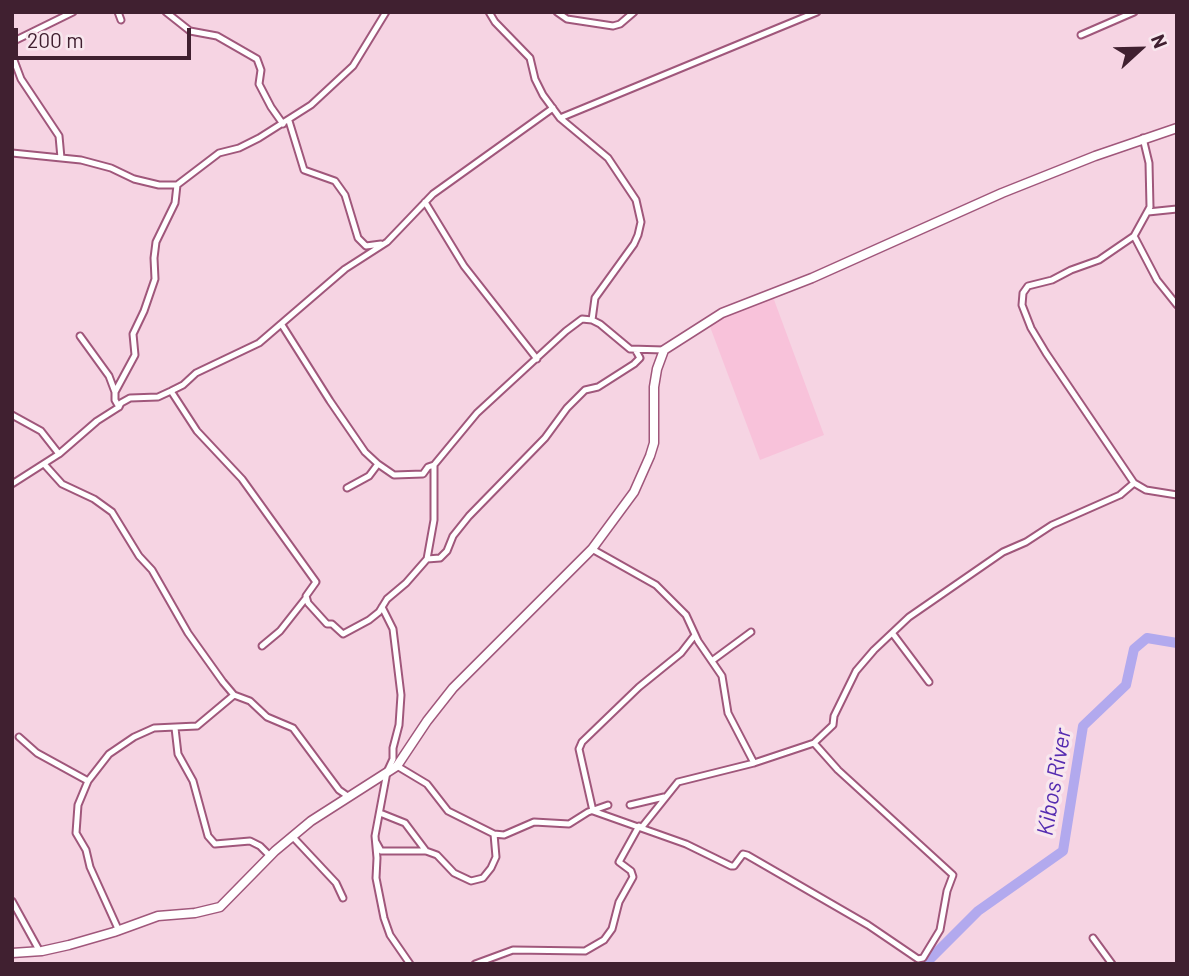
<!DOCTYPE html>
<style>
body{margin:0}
#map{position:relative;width:1189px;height:976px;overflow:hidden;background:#f6d4e3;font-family:Barlow,sans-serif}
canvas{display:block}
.frame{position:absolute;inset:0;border:14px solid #402030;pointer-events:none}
.north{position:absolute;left:1105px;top:14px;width:70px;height:70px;-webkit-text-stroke:5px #f8e7ee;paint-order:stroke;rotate:68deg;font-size:19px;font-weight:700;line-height:28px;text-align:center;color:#402030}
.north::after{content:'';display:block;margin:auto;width:24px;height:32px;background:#402030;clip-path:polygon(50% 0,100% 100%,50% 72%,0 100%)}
.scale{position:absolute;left:14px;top:28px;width:177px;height:32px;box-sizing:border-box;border:4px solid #402030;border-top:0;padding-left:9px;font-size:21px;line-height:24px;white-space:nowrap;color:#402030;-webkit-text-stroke:5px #f8e7ee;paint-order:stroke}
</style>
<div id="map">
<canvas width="1189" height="976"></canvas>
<div class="frame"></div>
<div class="north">N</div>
<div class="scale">200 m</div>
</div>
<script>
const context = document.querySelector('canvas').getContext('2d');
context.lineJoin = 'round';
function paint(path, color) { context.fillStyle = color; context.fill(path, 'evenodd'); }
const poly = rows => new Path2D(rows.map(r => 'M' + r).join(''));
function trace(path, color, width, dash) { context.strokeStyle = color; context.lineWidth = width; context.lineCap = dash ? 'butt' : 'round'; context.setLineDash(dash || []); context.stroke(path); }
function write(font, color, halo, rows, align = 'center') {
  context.font = font + ' Barlow,sans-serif'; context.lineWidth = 7; context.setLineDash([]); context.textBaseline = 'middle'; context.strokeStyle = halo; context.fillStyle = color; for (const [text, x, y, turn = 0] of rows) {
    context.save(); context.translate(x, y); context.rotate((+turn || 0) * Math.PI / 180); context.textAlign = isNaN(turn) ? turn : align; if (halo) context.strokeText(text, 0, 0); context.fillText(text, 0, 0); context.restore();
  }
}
paint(poly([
 [773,297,824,435,760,460,709,324]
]), '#f8c2da');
trace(poly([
 [925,964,978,911,1063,851,1083,726,1126,685,1134,649,1147,638,1177,643]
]), '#b2a9ee', 10);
const minor = poly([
 [118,12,121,20],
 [166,12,190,31,217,36,257,59,261,70,259,84,271,107,283,124],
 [489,12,495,22,530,58,535,79,543,95,560,118,608,158,636,200,641,222,638,235,634,244,595,298,592,320],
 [557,12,567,19,613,26,620,24,634,12],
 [1081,35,1134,12],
 [12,42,73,12],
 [12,55,21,79,59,136,61,158],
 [560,118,817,12],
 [289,121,304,170,335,181,345,195,358,238,366,246,381,244],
 [1143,138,1149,163,1150,207,1134,236,1157,280,1177,305],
 [12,153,81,160,111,168,134,179,159,185,177,185,219,153,239,148,259,138,311,105,353,66,386,12],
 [425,202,464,266,537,359],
 [1148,212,1177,209],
 [1134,236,1099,260,1071,270,1052,280,1028,286,1023,293,1022,305,1031,328,1046,353,1134,483,1146,490,1177,495],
 [282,325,330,401,365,452,378,464,369,476,347,488],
 [80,336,109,376,115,392],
 [171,391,197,431,242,479,316,582,306,596,308,603,327,624,332,624,343,634,369,620,379,612,387,599,406,583,427,559,440,558,447,551,453,536,469,516,545,438,567,408,585,390,598,387,634,364,640,358,636,351],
 [119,407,115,400,115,392,135,355,133,334,144,311,155,279,154,258,156,242,175,203,177,185],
 [12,415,41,431,59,454],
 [44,464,62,484,94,499,112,512,139,556,152,570,188,633,223,682,234,695,250,701,267,717,293,728,339,790,349,797],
 [378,464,394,475,423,474,428,467,434,465,477,413,566,331,582,319,592,320,600,324,630,349,664,350],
 [12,484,59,454,97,421,119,407,121,403,130,398,158,397,171,391,183,385,196,373,259,343,345,269,387,242,433,194,553,108],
 [592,549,656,585,686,615,698,641,722,676,728,713,754,763],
 [427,559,434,520,434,465],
 [382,607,393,629,401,695,399,725,393,748,393,759,387,772,375,836,377,858,376,878,384,918,390,935,410,964],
 [893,634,929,682],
 [262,646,280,631,306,598],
 [713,660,751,632],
 [175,728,178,754,193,781,208,836,215,844,250,841,260,846,270,856],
 [19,737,37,753,88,781],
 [397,766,427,784,448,811,494,834,504,835,534,822,569,824,588,812,608,805],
 [630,805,664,797],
 [593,811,686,844,731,866,734,866,743,854,747,855,868,925,918,959,923,958,940,930,947,891,953,875,838,770,814,743],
 [593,811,579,749,582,742,639,687,681,653,695,635],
 [380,813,405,823,426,851],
 [642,827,678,782,754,763,814,743,833,725,834,716,856,671,874,650,909,617,1003,552,1026,542,1052,525,1120,495,1134,483],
 [292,836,336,883,343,898],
 [376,842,381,851,426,851,437,855,454,873,471,881,483,878,491,868,496,857,494,834],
 [12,901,39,950],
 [119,931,90,867,86,850,76,833,78,805,88,781,109,754,134,737,154,728,197,726,234,695],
 [1093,938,1112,964],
 [475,964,513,950,585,951,604,940,612,929,619,902,633,877,631,871,619,862,639,826]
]);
const secondary = poly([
 [12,953,42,951,69,945,114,932,158,916,195,913,220,907,275,851,311,821,397,766,427,721,453,688,592,549,634,492,650,456,654,443,654,387,657,369,664,350,722,313,812,278,1002,193,1095,156,1177,128]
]);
trace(minor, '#a0577b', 9);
trace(secondary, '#a0577b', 11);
trace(minor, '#fff', 5);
trace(secondary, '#fff', 8);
write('italic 23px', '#542bb0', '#f8e7ee', [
 ["Kibos River",1054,782,-80]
]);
</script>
